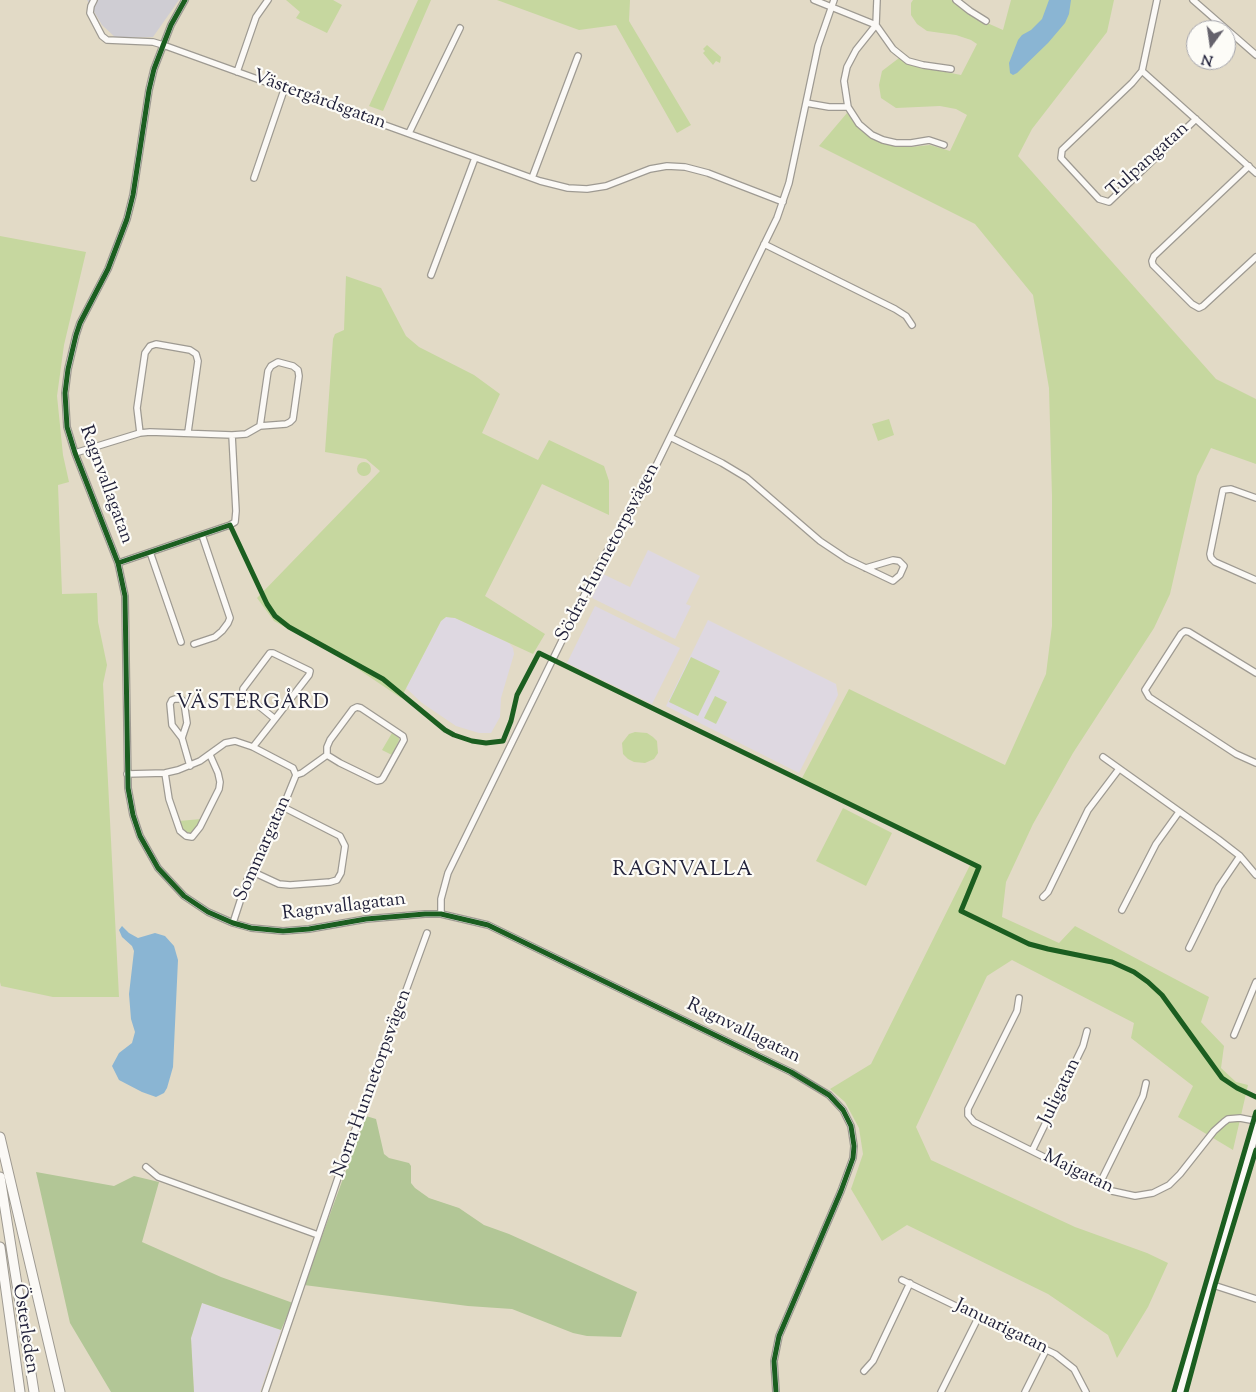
<!DOCTYPE html>
<meta charset="utf-8">
<style>
body{margin:0}
#map{position:relative;width:1256px;height:1392px;overflow:hidden;background:#e2dac6;font-family:"Sorts Mill Goudy",serif}
canvas{display:block}
.north{position:absolute;left:1186px;top:20px;width:50px;height:50px;box-sizing:border-box;background:#fdfcf7;border:1px solid #a5a5ac;border-radius:50%;rotate:194deg;font-size:14px;font-weight:700;line-height:20px;text-align:center;color:#22223b}
.north::after{content:'';display:block;margin:auto;width:18px;height:22px;background:#65626c;clip-path:polygon(50% 0,100% 100%,50% 72%,0 100%)}
</style>
<div id="map">
<canvas width="1256" height="1392"></canvas>
<div class="north">N</div>
</div>
<script>
const context = document.querySelector('canvas').getContext('2d');
context.lineJoin = 'round';
function paint(path, color) { context.fillStyle = color; context.fill(path, 'evenodd'); }
const poly = rows => new Path2D(rows.map(r => 'M' + r).join(''));
function trace(path, color, width, dash) { context.strokeStyle = color; context.lineWidth = width; context.lineCap = dash ? 'butt' : 'round'; context.setLineDash(dash || []); context.stroke(path); }
function write(font, color, halo, rows, align = 'center') {
  context.font = font + ' "Sorts Mill Goudy",serif'; context.lineWidth = 4.5; context.setLineDash([]); context.textBaseline = 'middle'; context.strokeStyle = halo; context.fillStyle = color; for (const [text, x, y, turn = 0] of rows) {
    context.save(); context.translate(x, y); context.rotate((+turn || 0) * Math.PI / 180); context.textAlign = isNaN(turn) ? turn : align; if (halo) context.strokeText(text, 0, 0); context.fillText(text, 0, 0); context.restore();
  }
}
paint(poly([
 [648,550,700,576,686,604,691,606,675,639,592,598,603,574,630,587],
 [595,606,680,648,652,704,567,663],
 [446,617,455,618,509,643,513,648,514,654,501,698,500,717,491,733,479,733,456,726,422,703,406,688,441,621],
 [708,620,836,684,838,695,799,773,666,706],
 [202,1303,281,1330,260,1392,194,1392,191,1338]
]), '#ded8e1');
paint(poly([
 [87,0,179,0,153,37,116,38,102,25]
]), '#cfcdd3');
paint(poly([
 [286,0,333,0,342,5,327,33,296,18,300,12],
 [418,0,431,0,383,111,369,106],
 [497,0,630,0,629,21,691,125,677,133,616,25,579,30],
 [913,0,951,0,976,18,1003,30,1011,0,1114,0,1107,32,1032,129,1018,156,1216,379,1256,399,1256,464,1211,448,1197,476,1170,594,1154,628,1073,753,1033,824,1006,882,1002,917,1059,943,1075,926,1209,997,1201,1022,1224,1046,1221,1068,1236,1082,1248,1085,1233,1150,1178,1117,1193,1086,1131,1038,1134,1023,1012,960,987,976,916,1127,931,1160,1075,1227,1147,1253,1168,1263,1148,1307,1117,1358,1108,1335,1048,1294,907,1225,882,1241,851,1189,863,1154,859,1128,845,1102,830,1089,871,1064,972,861,801,780,849,689,1005,765,1046,674,1052,626,1052,496,1049,388,1033,295,975,224,819,146,847,113,858,128,874,139,892,145,911,147,930,145,950,151,967,115,956,109,940,106,896,108,881,98,879,85,882,71,899,58,916,66,961,75,977,44,971,40,956,35,927,31,917,24,911,15,911,3],
 [707,45,721,57,720,63,716,61,713,65,703,53,705,51,703,49],
 [0,236,86,252,64,345,57,396,63,455,69,482,58,485,62,594,97,593,98,622,107,665,103,684,119,997,53,997,1,986,0,982],
 [346,276,381,288,406,336,419,347,474,375,500,394,482,433,538,460,549,440,604,466,609,481,609,515,542,484,485,596,545,634,533,654,455,618,446,617,441,621,401,698,346,661,274,621,257,598,380,471,366,459,325,452,333,339,335,334,344,330],
 [889,419,894,435,878,441,872,424],
 '357 469a7 7 0 1 1 14 0a7 7 0 1 1-14 0Z',
 [691,657,720,671,698,716,669,702],
 [715,696,727,702,716,724,704,718],
 [635,732,647,733,653,737,657,741,658,753,654,759,645,763,634,762,628,759,623,754,622,743,629,734],
 [392,733,399,738,399,740,392,755,382,750],
 [843,808,892,833,866,886,816,861],
 [201,819,196,830,190,833,183,831,179,821]
]), '#c6d79f');
paint(poly([
 [366,1116,376,1119,384,1154,389,1158,409,1163,411,1166,411,1183,415,1188,429,1198,459,1208,484,1225,509,1234,637,1292,621,1337,587,1336,573,1333,512,1309,468,1306,304,1285],
 [36,1172,114,1186,134,1176,159,1182,142,1242,221,1277,293,1303,281,1330,202,1303,191,1338,194,1392,111,1392,70,1323]
]), '#b2c696');
paint(poly([
 [1049,0,1071,0,1069,14,1065,23,1048,43,1017,73,1013,75,1010,73,1009,63,1018,40,1022,35,1031,30,1042,19],
 [122,926,129,933,138,938,155,933,165,936,174,946,178,960,173,1067,167,1088,164,1093,156,1097,142,1092,119,1080,112,1066,119,1053,132,1043,135,1032,131,1019,129,994,134,951,132,946,122,937,119,930]
]), '#8ab5d3');
const street = poly([
 [94,0,91,6,90,13,102,36,107,40,153,42,163,45,540,181,568,188,587,189,606,186,650,169,667,166,685,167,708,173,783,202],
 [185,0,171,25,154,69,149,90,133,195,127,219,108,269,80,323,76,335,68,369,65,393,67,427,75,453,118,563,125,596,128,788,133,815,140,836,158,868,184,896,208,912,233,923,251,928,283,931,309,929,366,919,425,914,441,914,488,925,791,1072,829,1095,843,1110,851,1126,854,1146,853,1158,841,1191,779,1336,774,1361,776,1392],
 [814,0,876,25,856,50,847,67,844,81,848,107],
 [877,0,876,25,893,49,908,61,923,65,951,69],
 [956,0,970,11,986,21],
 [1157,0,1142,71,1132,83,1062,150,1061,158,1099,199,1109,202,1196,119],
 [1193,0,1256,55],
 [1142,71,1256,173],
 [237,72,256,17,268,0],
 [806,103,829,107,848,107,859,124,872,135,883,140,896,143,911,143,929,140,944,145],
 [409,133,460,28],
 [1249,166,1154,256,1152,261,1153,265,1192,304,1199,308,1203,306,1256,257],
 [254,178,284,90],
 [532,178,578,56],
 [764,244,895,309,906,316,912,325],
 [431,275,475,158],
 [140,433,137,408,145,353,150,346,156,344,190,350,196,354,198,361,188,432],
 [232,435,246,434,260,426,286,424,290,422,293,419,299,376,298,370,293,366,278,362,271,366,268,371,260,426],
 [670,437,722,463,747,478,820,541,847,559,893,581,900,575,904,566,899,561,893,560,866,568],
 [75,453,140,433,150,432,232,435,236,511,235,522,230,525,118,563],
 [1256,498,1231,489,1223,490,1210,554,1211,558,1215,562,1256,580],
 [150,552,181,642],
 [194,644,215,637,222,631,228,623,230,618,202,535],
 [1256,673,1189,632,1185,631,1181,634,1145,690,1149,697,1236,754,1256,763],
 [182,738,172,725,170,704,172,700,175,699,181,699,184,702,187,723,182,738,190,766],
 [253,747,275,719,243,693,243,689,270,653,273,653,310,671,309,675,275,719],
 [1103,757,1218,839,1240,856,1256,875],
 [165,773,169,799,180,831,186,836,192,837,200,827,219,789,220,782,218,773,210,755],
 [127,774,165,773,178,770,200,761,225,743,235,741,253,747,293,768,296,775,283,807,247,880,233,923],
 [296,775,302,773,327,755,340,763,377,781,381,780,383,778,404,740,403,736,361,708,357,707,353,709,330,740,327,747,327,755],
 [251,871,279,884,290,885,330,882,337,880,341,873,345,846,340,836,283,807],
 [1043,897,1048,892,1088,810,1119,769],
 [1122,910,1156,844,1179,812],
 [441,914,441,899,448,873,599,565,651,476,777,218,789,183,818,46,834,0],
 [1189,948,1219,887,1240,856],
 [1019,998,1017,1011,968,1109,968,1115,974,1122,1112,1191,1135,1196,1153,1193,1169,1185,1180,1174,1214,1131,1224,1122,1228,1119,1240,1118,1256,1121],
 [1234,1035,1256,982],
 [1032,1151,1083,1046,1087,1031],
 [146,1167,158,1177,318,1235],
 [1099,1185,1143,1096,1146,1083],
 [902,1280,1055,1354,1074,1369,1086,1392],
 [1210,1284,1256,1299],
 [864,1371,873,1361,910,1283],
 [265,1392,343,1163,427,933],
 [941,1392,979,1316],
 [1025,1392,1046,1350]
]);
const secondary = poly([
 [1181,1392,1228,1221,1256,1128]
]);
const primary = poly([
 [0,1137,60,1392],
 [0,1177,34,1392],
 [0,1247,20,1392]
]);
trace(street, '#9e9a92', 8);
trace(secondary, '#9e9a92', 11);
trace(primary, '#9e9a92', 11);
trace(street, '#fbf9f6', 5.5);
trace(secondary, '#fbf9f6', 9);
trace(primary, '#fbf9f6', 9);
trace(poly([
 [185,0,171,25,154,69,149,90,133,195,127,219,108,269,80,323,76,335,68,369,65,393,67,427,75,453,118,563,125,596,128,788,133,815,140,836,158,868,184,896,208,912,233,923,251,928,283,931,309,929,366,919,425,914,441,914,488,925,791,1072,829,1095,843,1110,851,1126,854,1146,853,1158,841,1191,779,1336,774,1361,776,1392],
 [118,563,230,525,267,604,275,616,289,627,383,679,445,730,454,735,472,741,486,743,503,741,511,721,517,695,539,653,979,867,961,911,1029,944,1048,949,1112,962,1134,972,1148,982,1162,995,1222,1078,1237,1088,1256,1097],
 [1174,1392,1256,1112],
 [1186,1392,1215,1285,1256,1150]
]), '#1b5e20', 5);
write('19px', '#22223b', '#fdfcf7', [
 ["Västergårdsgatan",319,101,20],
 ["Tulpangatan",1149,161,-42],
 ["Ragnvallagatan",105,485,70],
 ["Södra Hunnetorpsvägen",609,553,-62],
 ["Sommargatan",264,849,-66],
 ["Ragnvallagatan",344,908,-7],
 ["Ragnvallagatan",743,1032,26],
 ["Norra Hunnetorpsvägen",373,1084,-70],
 ["Juligatan",1061,1092,-64],
 ["Majgatan",1078,1173,26],
 ["Januarigatan",1001,1328,26],
 ["Österleden",24,1329,81]
]);
context.letterSpacing = '1px';
write('20px', '#22223b', '#fdfcf7', [
 ["VÄSTERGÅRD",253,705],
 ["RAGNVALLA",683,872]
]);
context.letterSpacing = '0px';
</script>
